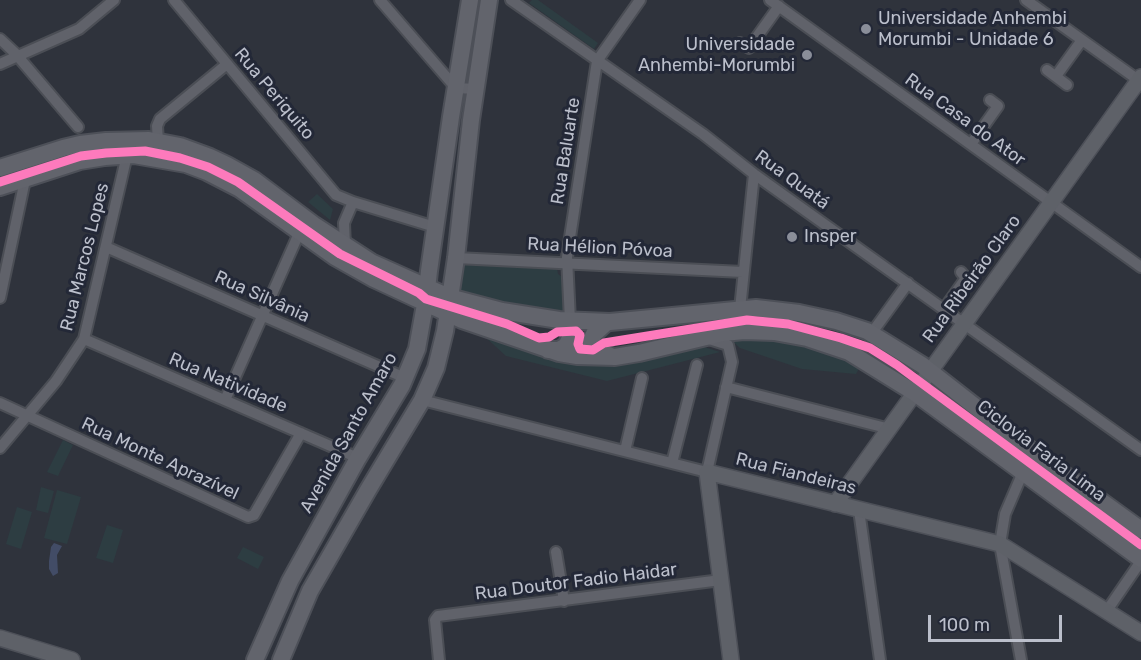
<!DOCTYPE html>
<meta charset="utf-8">
<style>
body{margin:0}
#map{position:relative;width:1141px;height:660px;overflow:hidden;background:#2f333c;font-family:Rubik,sans-serif}
canvas{display:block}
.scale{position:absolute;left:928px;top:615px;width:134px;height:27px;box-sizing:border-box;border:3px solid #bbbfcb;border-top:0;padding-left:8px;font-size:18px;line-height:21px;white-space:nowrap;color:#bbbfcb;-webkit-text-stroke:4px #232837;paint-order:stroke}
</style>
<div id="map">
<canvas width="1141" height="660"></canvas>
<div class="scale">100 m</div>
</div>
<script>
const context = document.querySelector('canvas').getContext('2d');
context.lineJoin = 'round';
function paint(path, color) { context.fillStyle = color; context.fill(path, 'evenodd'); }
const poly = rows => new Path2D(rows.map(r => 'M' + r).join(''));
function trace(path, color, width, dash) { context.strokeStyle = color; context.lineWidth = width; context.lineCap = dash ? 'butt' : 'round'; context.setLineDash(dash || []); context.stroke(path); }
function write(font, color, halo, rows, align = 'center') {
  context.font = font + ' Rubik,sans-serif'; context.lineWidth = 6; context.setLineDash([]); context.textBaseline = 'middle'; context.strokeStyle = halo; context.fillStyle = color; for (const [text, x, y, turn = 0] of rows) {
    context.save(); context.translate(x, y); context.rotate((+turn || 0) * Math.PI / 180); context.textAlign = isNaN(turn) ? turn : align; if (halo) context.strokeText(text, 0, 0); context.fillText(text, 0, 0); context.restore();
  }
}
paint(poly([
 [532,0,538,0,598,43,594,49,529,3],
 [317,194,333,209,330,220,308,202],
 [468,258,557,268,558,274,563,278,567,315,551,315,456,293,459,264],
 [483,335,551,357,698,345,720,352,607,381,506,356],
 [744,336,809,342,862,363,856,374,802,369,740,348,729,338],
 [63,440,73,445,58,476,47,472],
 [41,487,54,491,48,513,36,510],
 [57,490,81,497,67,544,44,538],
 [17,507,32,512,21,549,6,544],
 [107,525,123,530,113,563,96,558],
 [243,547,264,557,258,569,237,558]
]), '#2d3d42');
paint(poly([
 [54,543,62,546,57,555,58,573,53,576,49,569,49,561,51,547]
]), '#424c66');
const street = poly([
 [174,0,336,195,353,202,435,227],
 [380,0,456,88,476,89],
 [511,0,703,134,754,174,1141,450],
 [770,0,1141,267],
 [1026,0,1141,82],
 [0,39,15,53,78,127],
 [740,43,749,48,779,6],
 [0,64,79,29,114,0],
 [1047,70,1067,85],
 [1056,76,1082,40],
 [158,142,157,126,160,119,227,64],
 [971,144,998,106,990,100],
 [754,174,740,309,755,331],
 [345,246,344,223,353,202],
 [106,247,405,378],
 [456,258,743,272],
 [0,298,25,180],
 [944,309,966,278,961,272],
 [570,321,567,257,597,61,640,0],
 [871,334,908,283],
 [84,339,358,458],
 [726,387,890,429],
 [225,400,300,231],
 [422,400,707,472,732,362,728,345,709,339],
 [0,403,248,517,254,515,301,433],
 [0,448,56,381,84,339,127,155],
 [625,451,642,378],
 [672,463,697,365],
 [859,510,880,660],
 [556,552,564,601],
 [1106,612,1141,561],
 [439,660,435,620,438,616,721,580],
 [1021,660,1000,544,1005,514,1032,451]
]);
const secondary = poly([
 [835,504,1141,77],
 [0,638,72,660],
 [731,660,707,472,1000,544,1141,633]
]);
const primary = poly([
 [0,168,63,148,80,144,106,141,149,140,180,146,210,157,227,165,254,180,314,225,371,262,449,297,502,311,559,320,610,322,756,308,799,313,836,321,867,331,922,365,1032,451,1141,530],
 [0,187,80,161,105,157,134,155,186,164,207,172,240,189,335,257,374,279,462,320,559,353,577,356,615,357,639,353,723,333,744,331,774,332,807,338,849,352,915,393,1141,559],
 [607,322,594,334,590,343,595,352,609,355],
 [548,350,559,350,566,346,570,338,570,321],
 [255,660,290,581,358,458,402,385,417,349,426,299,429,271,451,117,470,0],
 [281,660,310,591,368,490,422,400,436,368,445,331,456,258,471,120,489,0]
]);
trace(street, '#4b4e55', 14);
trace(secondary, '#4d5058', 18);
trace(primary, '#4d5058', 20);
trace(street, '#60626a', 10);
trace(secondary, '#5e6168', 15);
trace(primary, '#62646c', 16);
trace(poly([
 [0,182,81,156,106,153,145,151,180,158,208,167,238,182,340,254,419,293,426,299,507,324,539,338,549,337,557,332,576,331,580,335,578,344,580,349,593,350,604,343,747,320,788,324,841,338,870,348,897,365,1141,545]
]), '#fd7abc', 9);
for (const [x, y, r, color] of [
 [866,29,6,"#8a8e99"],
 [807,55,6,"#8a8e99"],
 [792,237,6,"#8a8e99"]
]) { const dot = new Path2D(); dot.arc(x, y, r, 0, 2 * Math.PI); context.fillStyle = color; context.fill(dot); trace(dot, '#232837', 2); }
write('18px', '#bbbfcb', '#232837', [
 ["Universidade Anhembi",878,19],
 ["Morumbi - Unidade 6",878,40],
 ["Universidade",795,45,"right"],
 ["Anhembi-Morumbi",795,66,"right"],
 ["Insper",804,237]
], 'left');
write('18px', '#bbbfcb', '#232837', [
 ["Rua Periquito",274,94,50],
 ["Rua Casa do Ator",965,120,36],
 ["Rua Baluarte",566,151,-81],
 ["Rua Quatá",792,180,36],
 ["Rua Hélion Póvoa",600,248,3],
 ["Rua Marcos Lopes",85,257,-76],
 ["Rua Ribeirão Claro",972,279,-54],
 ["Rua Silvânia",262,297,24],
 ["Rua Natividade",228,383,23],
 ["Avenida Santo Amaro",349,433,-61],
 ["Ciclovia Faria Lima",1041,451,37],
 ["Rua Monte Aprazível",160,459,25],
 ["Rua Fiandeiras",796,474,14],
 ["Rua Doutor Fadio Haidar",576,582,-7]
]);
</script>
